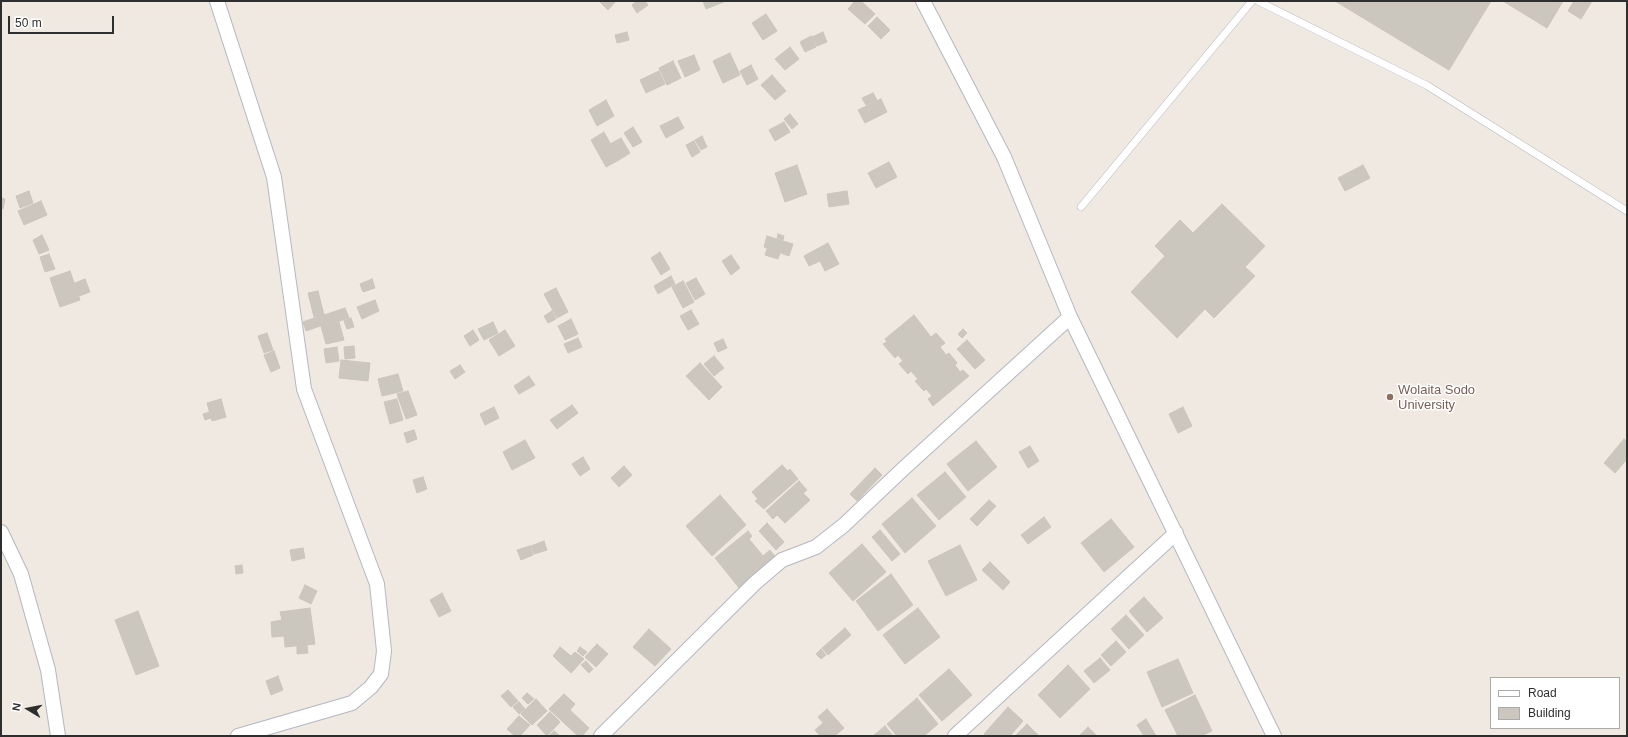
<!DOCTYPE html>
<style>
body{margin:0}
#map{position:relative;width:1628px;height:737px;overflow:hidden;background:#efe9e1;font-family:Arial,sans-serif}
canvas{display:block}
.frame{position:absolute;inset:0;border:2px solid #2e2e2e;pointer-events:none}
.legend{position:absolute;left:1490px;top:677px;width:130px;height:52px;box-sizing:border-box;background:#fff;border:1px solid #ababab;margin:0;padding:5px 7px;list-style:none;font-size:12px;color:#2e2e2e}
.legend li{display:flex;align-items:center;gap:8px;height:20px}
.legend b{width:20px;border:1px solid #ababab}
.north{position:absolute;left:8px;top:689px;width:40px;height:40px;-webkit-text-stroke:3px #fff;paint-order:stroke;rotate:280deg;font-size:11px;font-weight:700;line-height:16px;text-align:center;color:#2e2e2e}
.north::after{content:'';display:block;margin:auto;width:14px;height:18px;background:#2e2e2e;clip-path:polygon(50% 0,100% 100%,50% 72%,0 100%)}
.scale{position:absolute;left:8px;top:16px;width:106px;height:18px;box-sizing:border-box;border:2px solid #2e2e2e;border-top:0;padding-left:5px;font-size:12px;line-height:14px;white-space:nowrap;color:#2e2e2e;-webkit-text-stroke:3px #fff;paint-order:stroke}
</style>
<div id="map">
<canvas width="1628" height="737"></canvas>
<div class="frame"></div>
<ul class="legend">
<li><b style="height:5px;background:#fff"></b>Road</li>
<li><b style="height:11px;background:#cbc7bf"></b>Building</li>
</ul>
<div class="north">N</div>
<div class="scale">50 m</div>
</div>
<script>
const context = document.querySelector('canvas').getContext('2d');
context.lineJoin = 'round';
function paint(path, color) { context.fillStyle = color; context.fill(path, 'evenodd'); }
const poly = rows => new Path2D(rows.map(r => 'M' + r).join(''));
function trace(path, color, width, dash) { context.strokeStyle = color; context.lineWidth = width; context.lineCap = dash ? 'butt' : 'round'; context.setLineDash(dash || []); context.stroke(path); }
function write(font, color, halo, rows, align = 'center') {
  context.font = font + ' Arial,sans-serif'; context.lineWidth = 3; context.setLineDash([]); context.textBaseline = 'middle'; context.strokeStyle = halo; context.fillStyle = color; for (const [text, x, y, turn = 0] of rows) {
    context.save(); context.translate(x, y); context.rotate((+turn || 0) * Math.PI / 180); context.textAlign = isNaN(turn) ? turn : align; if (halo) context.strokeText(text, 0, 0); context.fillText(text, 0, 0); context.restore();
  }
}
const building = poly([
 [599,1,616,1,608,10,599,1],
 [637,1,645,1,648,5,637,13,632,5,637,1],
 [703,1,726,1,706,9,703,1],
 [855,1,861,1,875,14,865,24,848,9,855,1],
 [1335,1,1491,1,1449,70,1335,1],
 [1503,1,1563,1,1547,28,1503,1],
 [1574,1,1592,1,1581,19,1568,11,1574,1],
 [766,14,777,31,763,40,752,23,766,14],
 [877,17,890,30,881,39,868,26,877,17],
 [627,32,629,40,617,43,615,35,627,32],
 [823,32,827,42,817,46,812,37,823,32],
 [811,36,816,47,805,52,800,42,811,36],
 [790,47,799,59,785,70,775,59,790,47],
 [730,53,740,75,723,83,713,61,730,53],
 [694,55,700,70,685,77,678,61,694,55],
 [673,61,681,78,667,85,659,68,673,61],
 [751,65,758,79,747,85,740,71,751,65],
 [659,71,665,84,646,93,640,80,659,71],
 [772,75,786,91,775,100,761,85,772,75],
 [873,93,877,100,866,105,862,98,873,93],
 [881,99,887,112,865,123,858,110,881,99],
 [606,100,614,116,597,126,589,110,606,100],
 [790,114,798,124,792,129,784,119,790,114],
 [678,117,684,128,666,138,660,126,678,117],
 [784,122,790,132,775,141,769,130,784,122],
 [633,127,642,142,633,147,624,133,633,127],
 [604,132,619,160,606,167,591,140,604,132],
 [702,136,707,147,701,150,695,140,702,136],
 [621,138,630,153,619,160,610,144,621,138],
 [694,141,700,152,692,157,686,145,694,141],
 [889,162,897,177,876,188,868,173,889,162],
 [797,165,807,194,785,202,775,173,797,165],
 [1363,165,1370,178,1345,191,1338,178,1363,165],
 [29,191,33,203,20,208,16,196,29,191],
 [847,191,849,204,829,207,827,194,847,191],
 [1,198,5,199,3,209,1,208,1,198],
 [41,201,47,215,24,225,18,211,41,201],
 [1222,204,1265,246,1245,267,1255,276,1214,318,1205,309,1177,338,1131,292,1165,256,1155,246,1180,220,1193,233,1222,204],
 [778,234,784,236,783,240,777,238,778,234],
 [42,235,49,250,39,254,33,240,42,235],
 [767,236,793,244,789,256,764,247,767,236],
 [828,243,839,264,825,271,820,261,809,266,804,256,828,243],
 [767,249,780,253,778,259,765,255,767,249],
 [660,252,670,269,661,275,651,258,660,252],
 [49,254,55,269,45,272,40,257,49,254],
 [731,255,740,268,731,275,722,261,731,255],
 [70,271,80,300,60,307,50,278,70,271],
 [671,276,675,284,658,294,654,286,671,276],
 [696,278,705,294,695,300,686,283,696,278],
 [85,279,90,292,79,296,75,283,85,279],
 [372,279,375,288,363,292,360,284,372,279],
 [683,281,694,302,683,308,672,287,683,281],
 [556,288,568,312,557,318,544,294,556,288],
 [318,291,324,315,314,317,308,293,318,291],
 [375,300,379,311,362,319,357,307,375,300],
 [345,308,349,318,324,326,321,316,345,308],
 [691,310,699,324,688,330,680,316,691,310],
 [552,311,556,319,548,323,544,316,552,311],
 [914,315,931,337,936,333,945,343,940,347,946,355,949,353,957,363,955,365,960,372,963,370,969,376,933,406,928,399,932,396,926,389,924,391,915,381,918,379,911,371,908,374,899,364,903,361,898,355,895,358,883,344,887,342,885,339,914,315],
 [320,316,323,325,306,331,303,322,320,316],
 [351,318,354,327,347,329,344,321,351,318],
 [571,319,578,334,565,340,558,326,571,319],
 [339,322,344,340,326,344,321,326,339,322],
 [493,322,498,333,484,340,478,329,493,322],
 [963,329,967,333,962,338,958,334,963,329],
 [473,330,479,340,470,346,464,336,473,330],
 [505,330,515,346,499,356,489,340,505,330],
 [267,333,273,350,264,353,258,336,267,333],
 [578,338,582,347,568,353,564,344,578,338],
 [723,339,727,348,718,352,714,343,723,339],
 [967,340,985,360,975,369,957,349,967,340],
 [354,346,355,358,345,359,344,347,354,346],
 [337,347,339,361,326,363,324,349,337,347],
 [274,351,280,368,271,372,264,355,274,351],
 [714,356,724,368,714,376,704,364,714,356],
 [341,360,370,363,368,381,339,378,341,360],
 [700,363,722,387,709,400,686,376,700,363],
 [460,365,465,372,455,379,450,371,460,365],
 [398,374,403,391,382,396,378,379,398,374],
 [529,376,535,385,519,394,514,386,529,376],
 [408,391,417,415,406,419,397,394,408,391],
 [221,399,226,417,212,421,207,403,221,399],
 [397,399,403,420,390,424,384,402,397,399],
 [572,405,578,413,557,429,550,420,572,405],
 [494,407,499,418,485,425,480,414,494,407],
 [1183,407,1192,426,1178,433,1169,414,1183,407],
 [210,412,211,418,205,420,203,414,210,412],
 [414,430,417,439,407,443,404,433,414,430],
 [1624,439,1627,442,1627,459,1615,473,1604,463,1624,439],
 [525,440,535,458,512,470,503,452,525,440],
 [976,441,997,467,968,491,947,464,976,441],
 [1030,446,1039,461,1028,468,1019,452,1030,446],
 [583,457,590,469,580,476,572,464,583,457],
 [782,465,788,471,790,469,798,479,764,509,755,501,758,499,752,492,782,465],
 [624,466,632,475,619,487,611,478,624,466],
 [875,468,882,475,857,501,850,494,875,468],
 [945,472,966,497,939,520,917,495,945,472],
 [423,477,427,489,417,493,413,480,423,477],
 [799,481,807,490,803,493,810,500,785,523,777,515,773,519,766,511,799,481],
 [720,495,746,525,712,556,686,526,720,495],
 [912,498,936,526,905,553,882,524,912,498],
 [989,500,996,506,977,526,970,519,989,500],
 [1044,517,1051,527,1028,544,1021,535,1044,517],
 [1111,519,1134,547,1104,572,1081,543,1111,519],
 [767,523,784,542,776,550,759,531,767,523],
 [880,530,900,554,892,561,872,537,880,530],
 [748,531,752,536,749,539,763,556,770,550,777,559,740,589,715,558,748,531],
 [544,541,547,550,534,554,531,546,544,541],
 [862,544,886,572,853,601,829,573,862,544],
 [960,545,977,580,946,596,928,561,960,545],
 [530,546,533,555,521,560,517,550,530,546],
 [303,548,305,558,292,561,290,550,303,548],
 [990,562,1010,582,1003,590,982,570,990,562],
 [242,565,243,573,236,574,235,566,242,565],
 [891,574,913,605,878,631,856,601,891,574],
 [305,585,317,591,311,604,299,598,305,585],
 [442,593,451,611,439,617,430,600,442,593],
 [1144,597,1163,618,1147,632,1129,611,1144,597],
 [310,608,315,644,285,647,284,636,272,637,271,622,282,620,280,612,310,608],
 [918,608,940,637,905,664,883,635,918,608],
 [138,611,159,666,136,675,115,620,138,611],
 [1126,615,1144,635,1129,649,1111,629,1126,615],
 [845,628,851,635,828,655,822,648,845,628],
 [649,629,671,649,655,666,633,647,649,629],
 [1116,641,1126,652,1111,666,1101,655,1116,641],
 [597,644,608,654,596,667,585,657,597,644],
 [307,645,308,653,297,654,297,646,307,645],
 [560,647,571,656,575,652,584,659,571,673,553,656,560,647],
 [580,647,587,652,583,656,577,651,580,647],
 [821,649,826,655,821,659,816,654,821,649],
 [1100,658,1110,670,1094,683,1084,671,1100,658],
 [1178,659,1193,693,1162,707,1147,672,1178,659],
 [586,661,593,669,589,673,581,665,586,661],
 [1068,665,1090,689,1060,718,1038,695,1068,665],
 [949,669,972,695,942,721,919,695,949,669],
 [278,676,283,690,271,695,266,681,278,676],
 [508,690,518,701,511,707,501,696,508,690],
 [527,693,534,699,528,704,522,698,527,693],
 [564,694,575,704,570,710,589,728,582,736,578,736,549,709,564,694],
 [1195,695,1212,731,1201,736,1178,736,1165,710,1195,695],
 [917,698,938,724,924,736,897,736,887,724,917,698],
 [536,699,547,711,532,725,521,714,536,699],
 [519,702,525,709,519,714,513,707,519,702],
 [1008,707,1023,721,1010,736,986,736,984,734,1008,707],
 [827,709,844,728,835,736,818,717,827,709],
 [550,712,560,722,547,736,537,725,550,712],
 [519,716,530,725,520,736,515,736,507,729,519,716],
 [1146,719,1156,736,1144,736,1137,725,1146,719],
 [823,723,834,736,820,736,815,730,823,723],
 [1027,724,1039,736,1015,736,1027,724],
 [885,726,893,736,873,736,885,726],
 [1088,727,1097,736,1079,736,1088,727],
 [554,731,560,736,549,736,554,731]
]);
paint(building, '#cbc7bf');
trace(building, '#cbc5ba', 1);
const lane = poly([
 [1258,1,1428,86,1627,211],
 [1081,207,1252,1]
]);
const street = poly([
 [217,1,274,177,304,389,377,584,384,651,381,674,371,687,352,703,238,736],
 [923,1,1004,157,1070,317,1274,736],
 [1,532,21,574,48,670,58,736],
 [601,736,755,583,782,560,816,547,844,525,903,469,1070,317],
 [955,736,1176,533]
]);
trace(lane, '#b4b7c1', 8);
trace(street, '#b4b7c1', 16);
trace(lane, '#fff', 7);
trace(street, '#fff', 14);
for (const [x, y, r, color] of [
 [1390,397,4,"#8d6e63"]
]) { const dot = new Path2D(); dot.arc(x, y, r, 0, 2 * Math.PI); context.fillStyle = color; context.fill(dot); trace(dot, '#fff', 1.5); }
write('13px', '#785e54', '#fff', [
 ["Wolaita Sodo",1398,390],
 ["University",1398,405]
], 'left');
</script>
